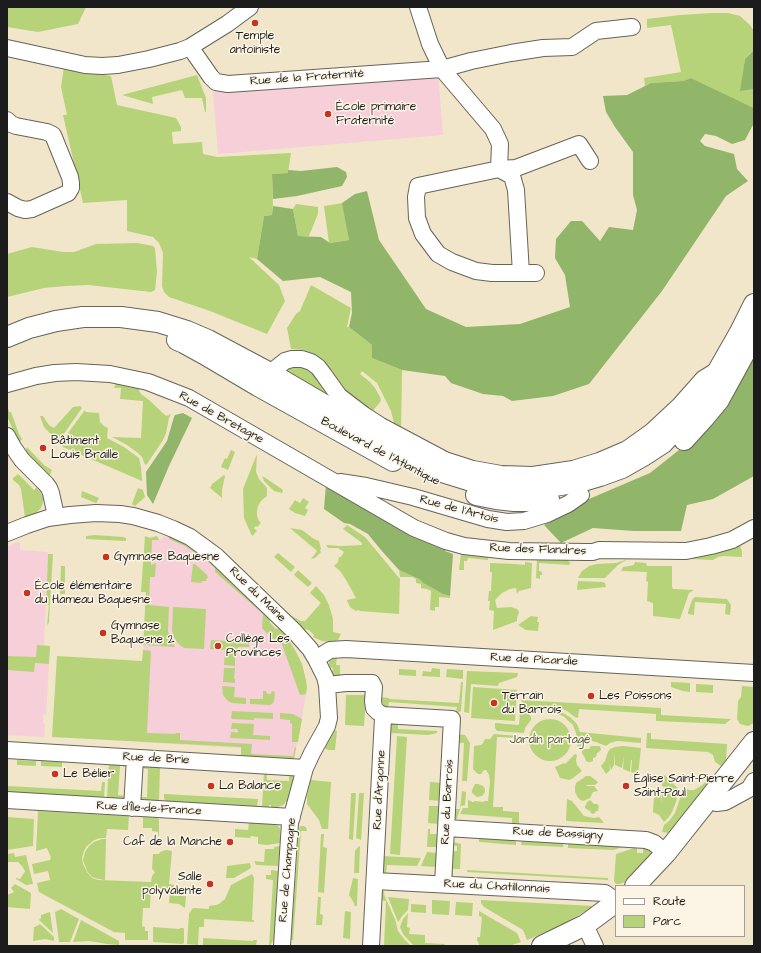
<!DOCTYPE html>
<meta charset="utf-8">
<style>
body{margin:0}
#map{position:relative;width:761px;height:953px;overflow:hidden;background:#f1e6c9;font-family:"Architects Daughter",sans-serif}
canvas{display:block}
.frame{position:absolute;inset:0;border:8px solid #1c1c1c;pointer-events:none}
.legend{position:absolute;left:615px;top:885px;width:130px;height:52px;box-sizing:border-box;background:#fcf5e5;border:1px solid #a29e95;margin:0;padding:5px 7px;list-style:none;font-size:12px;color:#1c1c1c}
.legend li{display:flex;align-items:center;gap:8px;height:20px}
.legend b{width:20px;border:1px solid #a29e95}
</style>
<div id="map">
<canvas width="761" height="953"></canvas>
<div class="frame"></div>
<ul class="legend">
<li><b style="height:5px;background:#fff"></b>Route</li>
<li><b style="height:11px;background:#b7d379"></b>Parc</li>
</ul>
</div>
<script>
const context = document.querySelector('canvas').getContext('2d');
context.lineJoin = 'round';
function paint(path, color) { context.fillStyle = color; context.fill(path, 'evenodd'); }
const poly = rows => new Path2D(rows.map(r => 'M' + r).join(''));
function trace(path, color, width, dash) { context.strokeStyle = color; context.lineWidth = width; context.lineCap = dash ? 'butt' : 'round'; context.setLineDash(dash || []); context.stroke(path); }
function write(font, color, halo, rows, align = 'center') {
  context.font = font + ' "Architects Daughter",sans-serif'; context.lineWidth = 3; context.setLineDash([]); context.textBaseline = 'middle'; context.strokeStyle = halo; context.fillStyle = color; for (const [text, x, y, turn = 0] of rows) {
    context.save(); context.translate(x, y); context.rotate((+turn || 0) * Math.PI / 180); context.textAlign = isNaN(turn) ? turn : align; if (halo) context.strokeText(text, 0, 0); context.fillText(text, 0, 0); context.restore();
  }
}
paint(poly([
 [438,74,443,135,218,154,213,92],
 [168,535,186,545,198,553,269,617,270,623,276,629,280,629,287,637,295,650,302,664,307,687,300,730,294,759,241,756,241,748,138,742,150,538,157,536,159,540],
 [17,542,20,542,20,550,48,552,44,645,50,646,46,715,43,715,43,723,45,724,44,737,7,735,7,547]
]), '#f6cfd8');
paint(poly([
 [7,7,86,7,78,24,38,32,7,27],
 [712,13,728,13,740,16,750,25,754,31,754,50,745,59,741,90,754,89,754,108,691,78,683,81,651,83,645,86,644,78,681,72,671,25,647,28,647,19,680,15],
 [64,67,111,76,117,105,176,118,181,127,181,131,172,132,173,144,202,142,203,154,217,157,291,153,288,173,272,174,273,204,272,215,264,216,257,259,249,257,279,285,285,301,267,334,210,311,169,297,164,292,162,286,163,253,159,243,153,237,127,231,127,200,83,203,63,115,67,115,61,87],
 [197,75,206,98,206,112,205,112,202,98,185,98,182,90,152,97,153,104,122,95],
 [343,203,349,240,329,243,324,206],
 [296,204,318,207,318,214,309,236,298,236,293,209],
 [137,243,153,246,155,248,157,272,155,290,151,292,88,285,66,286,44,288,7,297,7,254,32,247,63,252,74,252,96,244],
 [311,285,351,308,347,327,349,327,372,345,372,358,402,370,401,431,395,427,391,411,377,383,362,371,360,374,370,382,375,388,380,397,381,401,371,413,352,401,321,361,314,354,304,350,291,349,287,328,296,314,300,311],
 [292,365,309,367,346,407,284,373],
 [116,383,140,388,139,391,141,394,149,400,166,416,171,414,169,418,166,433,163,440,147,464,145,465,142,457,138,453,127,445,112,437,141,438,143,401,120,399,121,388,114,388],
 [80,406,82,408,58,442,44,427,40,416,43,416,49,425,54,428,73,407],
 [7,408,8,408,9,412,11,412,19,434,22,439,19,443,7,416],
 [85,410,86,412,99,413,100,422,104,426,108,428,107,438,124,447,139,458,141,467,142,481,63,447,60,444],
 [27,447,44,465,52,470,49,477,25,451],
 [231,450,235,452,228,470,221,467,225,458,227,459],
 [257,454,256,472,259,479,267,488,267,496,261,501,258,506,257,511,257,516,259,521,261,523,257,527,256,526,254,528,257,531,252,536,244,518,243,489],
 [18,474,34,490,37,487,43,497,43,503,41,508,36,513,25,517,21,489,19,485,13,480,13,478],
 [224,475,225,476,222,490,222,498,210,488,212,484],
 [262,476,267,479,283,490,282,493,274,491,264,481],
 [138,488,143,490,145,497,135,506,132,504],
 [82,491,99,498,97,502,96,503,81,497],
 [303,498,309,502,305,508,308,510,305,516,295,513,289,509,295,500,300,503],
 [347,525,365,537,400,579,399,614,360,611,358,610,356,611,351,608,349,605,347,600,356,598,346,580,340,571,334,566,338,562,339,557,341,557,344,552,338,548,328,548,326,545,341,546,362,545,362,543,343,529],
 [290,528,302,530,314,539,319,541,321,549,320,550,321,552,315,558,311,559,317,551],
 [95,535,123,537,126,538,126,541,86,539,86,536],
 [168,535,186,545,207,559,269,617,270,623,276,629,280,629,287,637,295,650,302,664,306,680,307,687,306,694,300,695,280,639,278,640,272,639,262,628,263,614,215,572,215,568,206,560,185,546,169,539],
 [145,536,150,538,157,536,159,540,152,540,151,565,156,563,155,577,150,577,149,605,169,607,168,631,170,639,175,647,143,645,146,592,141,592],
 [740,545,742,552,742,557,723,556,718,557,713,560,689,559],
 [278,553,295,567,291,572,274,557],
 [461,553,488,556,488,560,468,558,467,561,464,561,464,570,459,570],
 [48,554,53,554,49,620,49,623,47,625,49,605,46,605],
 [537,559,568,560,569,562,571,562,569,565,539,563,539,571,542,572,542,575,540,575,540,579,536,578],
 [628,559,618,565,605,578,578,578,582,571,589,566,597,564,616,563],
 [525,562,532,563,531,588,519,591,517,594,516,588,510,589,502,593,495,600,497,608,511,607,517,609,519,612,517,618,517,621,512,623,493,630,494,611,489,610,490,601,488,601,489,591,491,591,492,572,490,572,490,563,516,564,525,565],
 [635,562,646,563,647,566,672,566,672,587,673,589,694,590,689,593,680,619,653,616,653,603,647,601,648,582,646,581,647,572,621,571,623,567,634,565],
 [193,564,195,564,207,575,208,578,206,579,206,581,202,581,202,583,191,582],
 [61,566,65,566,65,594,60,594],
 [298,570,312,583,308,587,294,575],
 [399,570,419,579,423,583,443,594,450,596,450,598,439,597,439,607,435,607,435,611,430,610,431,591,427,589,421,588,421,584,416,583,416,579,412,577,400,577],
 [578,581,603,582,605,583,606,587,577,590],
 [316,586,324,595,329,605,333,619,333,632,341,634,338,640,334,642,322,641,313,637,314,635,309,630,304,629,288,614,301,621,305,621,321,603,310,593],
 [695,597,727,599,731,605,730,615,725,614,726,604,695,602,694,615,688,614,688,612,692,600],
 [173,607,206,609,204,649,184,648,181,646,176,641,174,637,172,630],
 [531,616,538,617,537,622,539,622,538,631,526,630,518,625],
 [211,640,249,642,249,647,238,647,237,656,235,656,235,666,224,665,225,650,210,649],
 [37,645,50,646,49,664,35,663,34,672,7,670,7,656,36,657],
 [143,650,151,651,147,733,175,734,176,733,180,733,180,740,252,744,251,754,293,756,295,747,296,748,294,759,241,756,241,747,52,737,57,656,142,661],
 [332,657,337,657,336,665,340,665,340,676,335,677,332,675,331,671,333,670,332,667,330,668,329,664,329,661],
 [224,668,235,668,234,679,235,679,235,683,223,682],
 [432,668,440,669,440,677,422,676,423,671,431,672],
 [399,669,416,670,416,676,399,675],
 [447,669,463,670,463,679,446,677],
 [467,671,518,673,517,677,499,683,498,686,471,684,469,713,464,712],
 [461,682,463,682,461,711,459,712,456,712,457,707,389,702,388,707,386,707,383,704,381,701,381,697,389,698,389,699,459,703],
 [671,682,690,683,690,692,683,691,671,687],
 [696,684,713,685,713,693,696,692],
 [222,686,235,687,234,697,246,698,246,704,232,703,228,701,223,695],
 [742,686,754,687,754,723,748,726,740,724,737,719,738,701,741,697],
 [473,687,517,690,515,721,471,718],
 [263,691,266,691,267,694,271,694,272,691,275,692,274,702,272,704,270,705,250,704,250,699,263,699],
 [346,695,366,695,364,726,345,725],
 [521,700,661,708,661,715,731,719,725,724,656,721,656,714,579,709,578,718,575,717,567,711,557,707,545,707,530,710,525,707],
 [521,710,529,714,531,717,531,720,525,728,524,733,497,731,495,728,495,723,519,725,520,712],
 [555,710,565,714,571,718,577,724,580,732,641,738,641,743,617,741,610,743,606,746,596,742,591,741,586,743,580,747,577,746,576,733,573,725,563,716,555,713],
 [232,711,273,713,273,719,254,718,254,720,233,719,231,718],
 [280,713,293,714,302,719,298,742,292,742,292,724,290,723,290,720,280,719],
 '529 740a21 21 0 1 1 42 0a21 21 0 1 1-42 0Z',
 [392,722,398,722,398,729,437,731,437,733,428,735,390,733,391,725],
 [232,723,254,724,253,735,270,736,270,740,230,738,231,732,235,732,235,733,238,732,238,730,235,728,235,729,231,729],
 [334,730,337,731,335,750,328,750,324,748],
 [647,733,651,733,651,739,727,744,726,760,721,766,715,762,713,755,708,752,646,748],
 [455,734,465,735,470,743,467,781,462,781,464,743,455,743],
 [494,734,518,736,519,738,497,737,493,807,503,807,503,811,519,812,519,826,512,826,512,818,460,814,463,808,468,808,468,800,471,801,472,802,474,802,474,801,484,802,484,801,488,801,490,782,489,775,486,770,484,770,481,774,478,774,473,769,474,746,481,745,483,743,485,739,490,739],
 [397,736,407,737,400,855,390,854],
 [591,746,600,746,601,750,599,752,597,753,596,757,593,758,593,761,590,762,588,762,586,761,585,758,582,753,582,749,589,749],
 [623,746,641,748,638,775,631,772,632,760,631,760,630,772,623,769,624,756,622,768,615,765,615,752,615,753,614,765,611,770,609,763,610,770,606,774,601,766,605,761,608,752,610,749,615,747],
 [575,754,577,755,576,760,577,765,582,771,573,778,569,780,560,778,555,767,564,763,565,764],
 [17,760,36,761,36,766,17,765],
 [41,761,62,762,62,767,41,766],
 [109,763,127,765,128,767,120,766,118,795,126,796,125,799,124,799,107,798],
 [141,766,159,766,160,768,159,800,155,801,140,799,139,797,147,797,148,769,140,768],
 [264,772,267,772,267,780,289,781,289,773,295,775,289,799,283,805,276,808,271,808,271,805,269,805,269,807,262,807],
 [665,775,668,779,678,788,679,791,676,802,672,812,669,817,664,822,659,815,655,813,652,812,653,812,654,796,661,794,661,803,662,794,675,791,662,786,663,776],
 [586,776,590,776,598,782,595,785,587,785,586,786,594,786,598,791,593,792,590,798,583,801,579,799,577,796,575,792,575,787,576,783],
 [311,780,331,782,328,829,322,829,319,820,307,804,307,796],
 [708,780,709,782,669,833,662,832,664,825,669,821,675,813,683,790,684,789,690,790,694,790,701,786],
 [102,782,105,782,104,798,7,793,7,786,101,791],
 [430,782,442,783,440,801,429,800],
 [475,784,478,784,483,786,485,789,485,792,482,796,477,797,472,793,472,790],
 [462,791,466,792,465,805,461,806,457,819,455,822,453,819,455,816,455,813,453,813,453,809,460,809],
 [351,793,356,793,353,840,349,839],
 [360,793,364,793,361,840,356,838,359,794],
 [164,794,258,799,257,807,166,801,164,799],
 [567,799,572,801,584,816,594,818,599,817,604,823,566,821],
 [590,800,594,804,597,804,599,806,598,811,596,811,595,813,593,814,591,813,590,811,585,808,585,806,587,804,586,803],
 [429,806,440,806,439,824,428,823],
 [38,811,129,816,128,830,107,829,106,838,101,838,97,839,93,841,86,847,84,851,82,858,83,864,87,872,92,878,98,880,151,882,152,876,155,872,152,869,153,854,159,854,160,852,166,850,172,851,169,884,174,885,174,896,186,896,185,908,179,904,169,903,170,889,151,888,150,908,143,908,142,926,145,927,145,931,148,931,148,940,125,940,125,933,114,932,39,892,37,883,50,880,48,871,34,874,32,864,50,860,51,858,47,848,36,851],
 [7,817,34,819,33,846,7,850],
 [143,817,157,818,159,819,159,836,158,836,158,832,152,831,152,828,143,828],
 [249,822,273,824,278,826,280,828,280,843,267,845,258,844,258,837,251,836,250,838,235,837,235,829,248,830],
 [300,826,303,826,306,827,307,831,301,831,293,940,291,940,291,938,299,830],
 [428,829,430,829,430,834,437,834,437,829,439,830,438,847,427,847],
 [321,834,324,834,323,847,327,848,324,893,318,892],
 [479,837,516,839,516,845,479,842],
 [102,839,106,839,105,880,98,879,92,877,87,871,83,860,85,852,89,846,94,842],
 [522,840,563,842,563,847,521,845],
 [453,842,461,844,460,869,453,869,453,877,451,876,451,851,457,851,457,846,451,845],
 [568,842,623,846,623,847,613,850,568,848],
 [280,846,278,866,256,865,254,861,264,862,265,849,274,849,274,847],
 [359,846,360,847,359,873,354,873,355,851],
 [643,846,647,846,653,852,634,873,623,883,619,884,616,884,614,881,616,854,637,847,637,853,643,853],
 [427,852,437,853,436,867,421,866],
 [14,853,15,857,26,855,33,884,26,885,16,879,16,878,20,879,24,873,25,871,22,866,18,862,7,862,7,854],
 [383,856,421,858,417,866,387,865,386,874,383,872],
 [250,863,251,868,234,878,226,878,227,866],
 [271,870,278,871,274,937,272,943,269,946,273,880,266,879,266,875,271,875],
 [467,870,608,878,608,880,467,872],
 [252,874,254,878,252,920,254,920,254,922,204,919,204,927,199,927,198,945,187,944,189,914,192,909,194,908,209,909,209,906,216,905,219,904,225,899,231,885],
 [353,878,358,879,357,906,355,906,354,903,349,895],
 [15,884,31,893,30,909,7,907,7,895,14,892,11,888],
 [383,888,385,897,395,919,398,931,405,940,411,946,384,946,386,901,380,900,381,890],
 [318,897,321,897,320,914,323,915,322,925,316,925],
 [388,897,409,899,408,910,403,915,398,922],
 [432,900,450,901,449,915,432,914],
 [481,900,594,906,562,925,527,940,523,930,484,907,481,903],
 [456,902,473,903,472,916,455,915],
 [411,904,426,905,426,913,411,912],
 [61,909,79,919,70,942,59,942,55,912],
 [345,911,351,912,350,939,343,938],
 [479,911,517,933,521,942,509,946,480,946,477,940,477,937,480,937,482,917,479,916],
 [50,912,53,933,39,920,41,918,41,915],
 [408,913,407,927,410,928,409,934,425,935,425,943,445,944,443,946,414,946,403,934,400,927,403,919],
 [81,920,119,941,119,945,107,944,89,941,73,942],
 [40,924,54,937,54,941,45,939,33,941,34,927,37,926],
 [153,927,180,929,180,928,183,928,184,929,184,943,182,944,153,942],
 [203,938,253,941,253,940,257,940,256,946,203,945]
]), '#b7d379');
paint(poly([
 [754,50,754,89,740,91,745,59],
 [691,78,754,108,754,123,745,140,732,144,716,136,705,134,700,141,705,146,734,154,737,169,748,181,726,196,662,291,589,384,553,396,512,401,503,396,483,394,451,383,445,376,402,370,372,358,372,345,349,327,352,313,351,292,320,277,283,281,257,259,264,216,272,215,273,206,293,209,298,236,321,237,330,243,349,240,342,203,355,194,367,191,379,240,426,309,466,327,520,324,570,307,565,275,555,258,556,239,571,221,582,221,600,241,609,227,633,230,637,210,633,195,633,152,615,127,606,112,603,96,627,95,651,83,683,81],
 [337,167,346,172,347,177,342,186,297,196,273,199,272,174,288,173,288,170,301,171],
 [754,355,754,476,713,499,687,505,681,531,634,531,593,528,561,543,544,525,575,505,650,473,713,423],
 [183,413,192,418,169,466,153,504,147,495,146,472,167,441,174,417,175,415],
 [326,484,446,548,445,551,453,554,450,596,443,594,423,583,419,579,399,570,381,550,368,534,350,524,344,523,324,509]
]), '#91b569');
const minor = poly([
 [418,7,430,44,442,69,493,129,500,144,499,169,512,176,516,190,521,273],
 [190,47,211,77,216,82,228,84,442,69,471,61,511,53,543,48,572,47,596,31,632,27],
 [7,48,85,65,102,66,118,65,149,59,180,51,190,47,227,24,250,7],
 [7,120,11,124,16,126,47,132,53,135,70,177,71,183,71,188,68,193,32,209,25,210,18,208,7,202],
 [536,273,492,273,476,271,452,262,438,254,423,234,417,218,416,197,418,186,499,169,516,168,579,144,590,161],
 [270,373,285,361,292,359,302,359,311,362,318,367,324,375,339,396,364,415,381,426,445,460,473,469,501,474,533,475,573,469,599,461,627,449,651,432,680,405,703,379,719,369],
 [7,384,36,376,55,373,76,372,110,374,148,382,189,398,414,528,446,541,464,546,509,551,587,552,593,552,599,550,686,551,711,546,732,540,754,528],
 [7,436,13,447,22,460,46,484,49,488,51,493,56,516],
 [340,482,366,486,413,497,488,519,507,522,524,521,547,514,568,504,581,495],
 [7,533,27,525,48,518,70,515,96,513,120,514,133,516,158,523,173,529,190,537,216,556,294,631,310,649,316,659,325,677,327,685,329,718,327,726,312,753,305,768,290,823,289,838,282,946],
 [316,659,330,650,346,649,754,673],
 [327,685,346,683,372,683,374,687,373,701,374,708,378,712,383,715,383,718,371,946],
 [383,715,452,719,443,884],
 [7,750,305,768],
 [709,798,716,803,725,802,749,789,754,781],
 [7,800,292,817],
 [132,808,135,758],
 [446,828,646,840,654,843,666,853],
 [375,881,605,893,616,901],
 [585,925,593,942,595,946]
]);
const major = poly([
 [7,337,29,328,56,321,83,317,121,317,158,322,187,331,208,340,270,373,417,459,442,472,471,481,499,485,527,487,554,486,580,482,600,476,622,468,643,456,663,443,683,421,707,390,740,332,754,304],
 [177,340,184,343,204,354,258,386,393,461],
 [684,440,704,418,719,400,754,336],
 [476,495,496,499,514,501,534,501,549,499],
 [635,886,666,853,754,742],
 [542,946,585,925,616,902]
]);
trace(minor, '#676359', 18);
trace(major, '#676359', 22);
trace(minor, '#fff', 16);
trace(major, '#fff', 20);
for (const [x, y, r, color] of [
 [255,23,4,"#c8321e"],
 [328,114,4,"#c8321e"],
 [43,448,4,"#c8321e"],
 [106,557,4,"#c8321e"],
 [27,593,4,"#c8321e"],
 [103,633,4,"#c8321e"],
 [218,646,4,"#c8321e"],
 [591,696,4,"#c8321e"],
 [494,703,4,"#c8321e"],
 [55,774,4,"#c8321e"],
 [211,786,4,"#c8321e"],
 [626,786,4,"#c8321e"],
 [230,842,4,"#c8321e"],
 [210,884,4,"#c8321e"]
]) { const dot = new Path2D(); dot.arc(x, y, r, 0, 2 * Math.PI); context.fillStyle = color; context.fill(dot); trace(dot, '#fcf5e5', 1.5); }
write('12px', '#1c1c1c', '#fcf5e5', [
 ["Temple",255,36,"center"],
 ["antoiniste",255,50,"center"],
 ["École primaire",336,107],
 ["Fraternité",336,121],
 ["Bâtiment",51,441],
 ["Louis Braille",51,455],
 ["Gymnase Baquesne",114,557],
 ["École élémentaire",35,586],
 ["du Hameau Baquesne",35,600],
 ["Gymnase",111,626],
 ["Baquesne 2",111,640],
 ["Collège Les",226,639],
 ["Provinces",226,653],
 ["Terrain",502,696],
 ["du Barrois",502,710],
 ["Les Poissons",599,696],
 ["Le Bélier",63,774],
 ["Église Saint-Pierre",634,779],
 ["Saint-Paul",634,793],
 ["La Balance",219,786],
 ["Caf de la Manche",222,842,"right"],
 ["Salle",202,877,"right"],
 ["polyvalente",202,891,"right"]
], 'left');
write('12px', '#1c1c1c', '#fcf5e5', [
 ["Rue de la Fraternité",307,78,-4],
 ["Rue de Bretagne",221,418,29],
 ["Boulevard de l'Atlantique",380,452,28],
 ["Rue de l'Artois",459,510,15],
 ["Rue des Flandres",538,550,2],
 ["Rue du Maine",257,595,44],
 ["Rue de Picardie",534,660,3],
 ["Rue de Brie",156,759,3],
 ["Rue d'Argonne",380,790,-87],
 ["Rue du Barrois",448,802,-87],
 ["Rue d'Île-de-France",149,809,3],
 ["Rue de Bassigny",558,834,3],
 ["Rue de Champagne",288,870,-85],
 ["Rue du Chatillonnais",497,887,3]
]);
write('12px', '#525c3d', '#fcf5e5', [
 ["Jardin partagé",550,740]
]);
</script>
